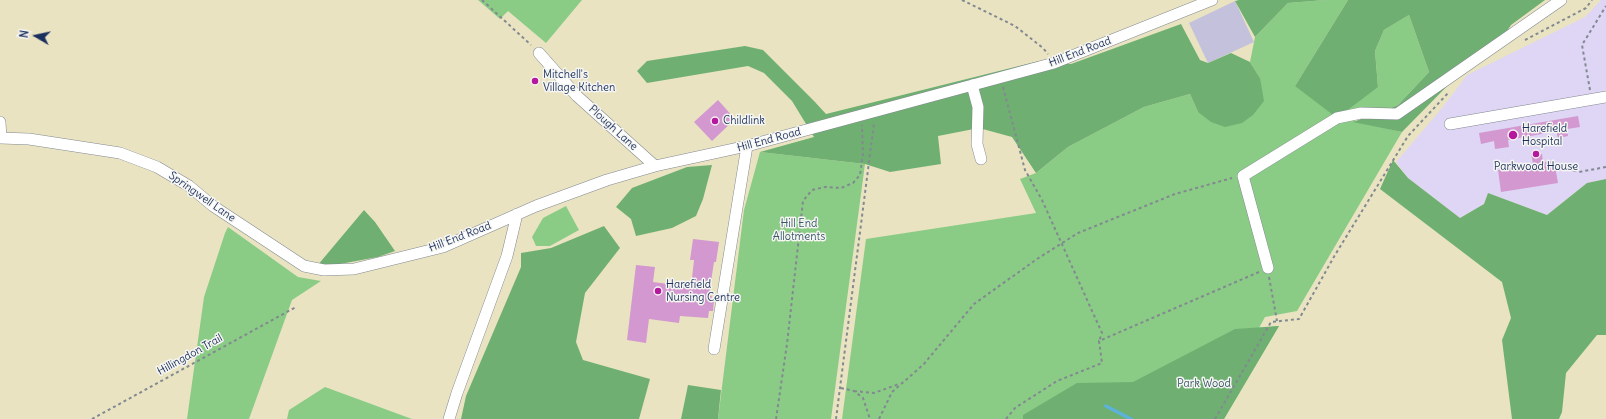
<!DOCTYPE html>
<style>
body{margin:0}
#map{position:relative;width:1606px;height:419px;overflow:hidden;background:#eae3c2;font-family:Delius,sans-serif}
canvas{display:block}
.north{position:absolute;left:16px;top:16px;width:40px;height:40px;-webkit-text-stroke:3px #f6f6f2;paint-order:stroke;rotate:279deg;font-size:11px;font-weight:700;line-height:16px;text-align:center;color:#1b2f5e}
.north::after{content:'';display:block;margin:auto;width:14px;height:18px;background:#1b2f5e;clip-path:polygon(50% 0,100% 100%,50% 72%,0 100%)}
</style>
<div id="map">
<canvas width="1606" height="419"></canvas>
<div class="north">N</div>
</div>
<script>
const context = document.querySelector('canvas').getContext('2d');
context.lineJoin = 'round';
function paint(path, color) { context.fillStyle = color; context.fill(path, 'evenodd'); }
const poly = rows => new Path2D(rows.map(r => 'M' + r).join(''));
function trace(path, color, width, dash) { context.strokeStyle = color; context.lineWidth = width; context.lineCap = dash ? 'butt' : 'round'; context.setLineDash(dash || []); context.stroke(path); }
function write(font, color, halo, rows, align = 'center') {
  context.font = font + ' Delius,sans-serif'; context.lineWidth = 3; context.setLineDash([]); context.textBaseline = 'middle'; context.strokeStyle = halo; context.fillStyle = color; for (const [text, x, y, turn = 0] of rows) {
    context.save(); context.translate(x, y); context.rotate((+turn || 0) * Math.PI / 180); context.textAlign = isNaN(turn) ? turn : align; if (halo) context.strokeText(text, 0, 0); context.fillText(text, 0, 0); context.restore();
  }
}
paint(poly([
 [1601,0,1606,0,1606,179,1587,183,1547,215,1488,193,1484,204,1460,218,1408,178,1396,162,1442,108,1467,75,1585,17]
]), '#dfd5f5');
paint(poly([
 [1235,1,1254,42,1208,63,1189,23]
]), '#c3c1db');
paint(poly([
 [478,0,582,0,546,43,508,11,500,19],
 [1325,0,1348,0,1295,86,1378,87,1375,51,1384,30,1409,15,1429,72,1398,105,1354,121,1402,132,1297,311,1265,317,1259,328,1279,326,1224,419,842,419,866,239,1036,213,1020,179,1036,173,1068,147,1144,107,1190,94,1198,112,1260,78,1250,62,1255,37,1288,3],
 [760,152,865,164,831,419,718,419,744,210],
 [566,206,579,230,550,246,536,246,532,237,543,218],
 [228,227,298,277,321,281,292,300,249,419,187,419,204,297,225,233],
 [325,387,412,419,287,419,289,410]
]), '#8acc85');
paint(poly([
 [1239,0,1325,0,1288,3,1255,37,1235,1],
 [1348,0,1545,0,1511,25,1495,49,1459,74,1402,132,1353,122,1398,105,1429,72,1409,15,1384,30,1375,51,1378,87,1337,118,1295,86],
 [1181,24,1200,60,1208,63,1231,53,1250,62,1260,78,1264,101,1253,115,1242,123,1225,127,1211,122,1198,112,1190,94,1144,107,1068,147,1036,173,1012,137,979,128,938,136,941,164,890,172,865,164,760,152,814,137,792,101,764,73,748,66,647,83,637,71,647,61,745,46,763,50,815,102,826,114,1039,61,1071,64],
 [1393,160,1408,178,1460,218,1484,204,1488,193,1547,215,1587,183,1606,179,1606,335,1597,335,1566,373,1562,412,1559,419,1512,419,1502,340,1511,318,1502,282,1380,189],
 [712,165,703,199,696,216,672,228,636,236,631,219,616,207,632,188,687,167],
 [364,210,375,222,395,251,378,257,329,266,317,266],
 [604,226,620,248,585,293,576,342,583,360,650,379,639,419,461,419,466,396,521,267,521,253,551,248],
 [1279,326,1224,419,1023,419,1023,415,1077,383,1133,382,1235,329],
 [688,385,721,390,718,419,681,419]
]), '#6fb072');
trace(poly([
 [1106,406,1131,419]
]), '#5db2d9', 3.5);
paint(poly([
 [718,100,735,119,712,141,694,122],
 [1578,116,1580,127,1567,129,1568,136,1558,138,1556,131,1536,135,1508,140,1509,147,1495,149,1494,141,1481,144,1479,133],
 [1531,153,1542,154,1543,162,1554,161,1558,183,1501,192,1498,170,1533,164],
 [693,239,719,242,716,262,714,262,709,295,712,296,711,300,714,300,713,311,709,311,708,318,680,316,679,323,649,319,646,343,627,340,636,265,655,267,653,282,691,287,694,260,690,260]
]), '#d298cf');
const minor = poly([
 [539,53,577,96,655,166],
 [972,85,978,107,977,144,981,159],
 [0,122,1,138],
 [1450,124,1606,97],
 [0,138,29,139,120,153,157,167,189,186,213,206,304,266,324,270,354,269,443,247,536,206,607,180,655,166,747,146,1054,63,1212,0],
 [1268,268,1243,176,1337,118,1361,113,1397,114,1561,0],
 [714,349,747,146],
 [449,419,457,393,507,256,517,214]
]);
trace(minor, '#828990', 12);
trace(poly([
 [482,0,531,45],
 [962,0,1015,26,1043,48,1048,54],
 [1525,40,1586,8,1592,0],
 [1003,87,1025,170,1042,200,1102,333,1099,341],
 [1590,90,1582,45,1606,6],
 [1556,169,1565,168,1579,172,1606,167],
 [1269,277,1277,321],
 [841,388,854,391,863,398,870,419],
 [854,391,874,393,899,384],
 [92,419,296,307],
 [776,419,787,344,803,201,812,190,825,187,841,188,853,183,860,175,863,154,862,125],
 [836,419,874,123],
 [879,419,892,392,923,365,974,304,1037,259,1078,233,1175,194,1232,178],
 [1006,419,1015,408,1057,381,1102,363,1099,341,1259,272],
 [1215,419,1271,322,1299,319,1335,255,1408,136,1449,92]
]), '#828990', 2, [3, 3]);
trace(minor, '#fff', 11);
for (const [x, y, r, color] of [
 [535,81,4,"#b5179e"],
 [715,121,4,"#b5179e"],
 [1513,135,5,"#b5179e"],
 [1536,154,4,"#b5179e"],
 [658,291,4,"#b5179e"]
]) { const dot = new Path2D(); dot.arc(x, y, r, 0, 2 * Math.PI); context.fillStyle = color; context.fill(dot); trace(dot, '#f6f6f2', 1.5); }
write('11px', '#1b2f5e', '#f6f6f2', [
 ["Hill End Road",1080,52,-21],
 ["Plough Lane",613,128,42],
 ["Hill End Road",769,140,-15],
 ["Springwell Lane",202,197,35],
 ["Hill End Road",460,237,-21],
 ["Hillingdon Trail",190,355,-29]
]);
write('11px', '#1b2f5e', '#f6f6f2', [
 ["Mitchell's",543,75],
 ["Village Kitchen",543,88],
 ["Childlink",723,121],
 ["Harefield",1522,129],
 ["Hospital",1522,142],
 ["Parkwood House",1536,167,"center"],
 ["Harefield",666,285],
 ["Nursing Centre",666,298]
], 'left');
write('11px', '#375668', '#f6f6f2', [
 ["Hill End",799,224],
 ["Allotments",799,237],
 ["Park Wood",1204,384]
]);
</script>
